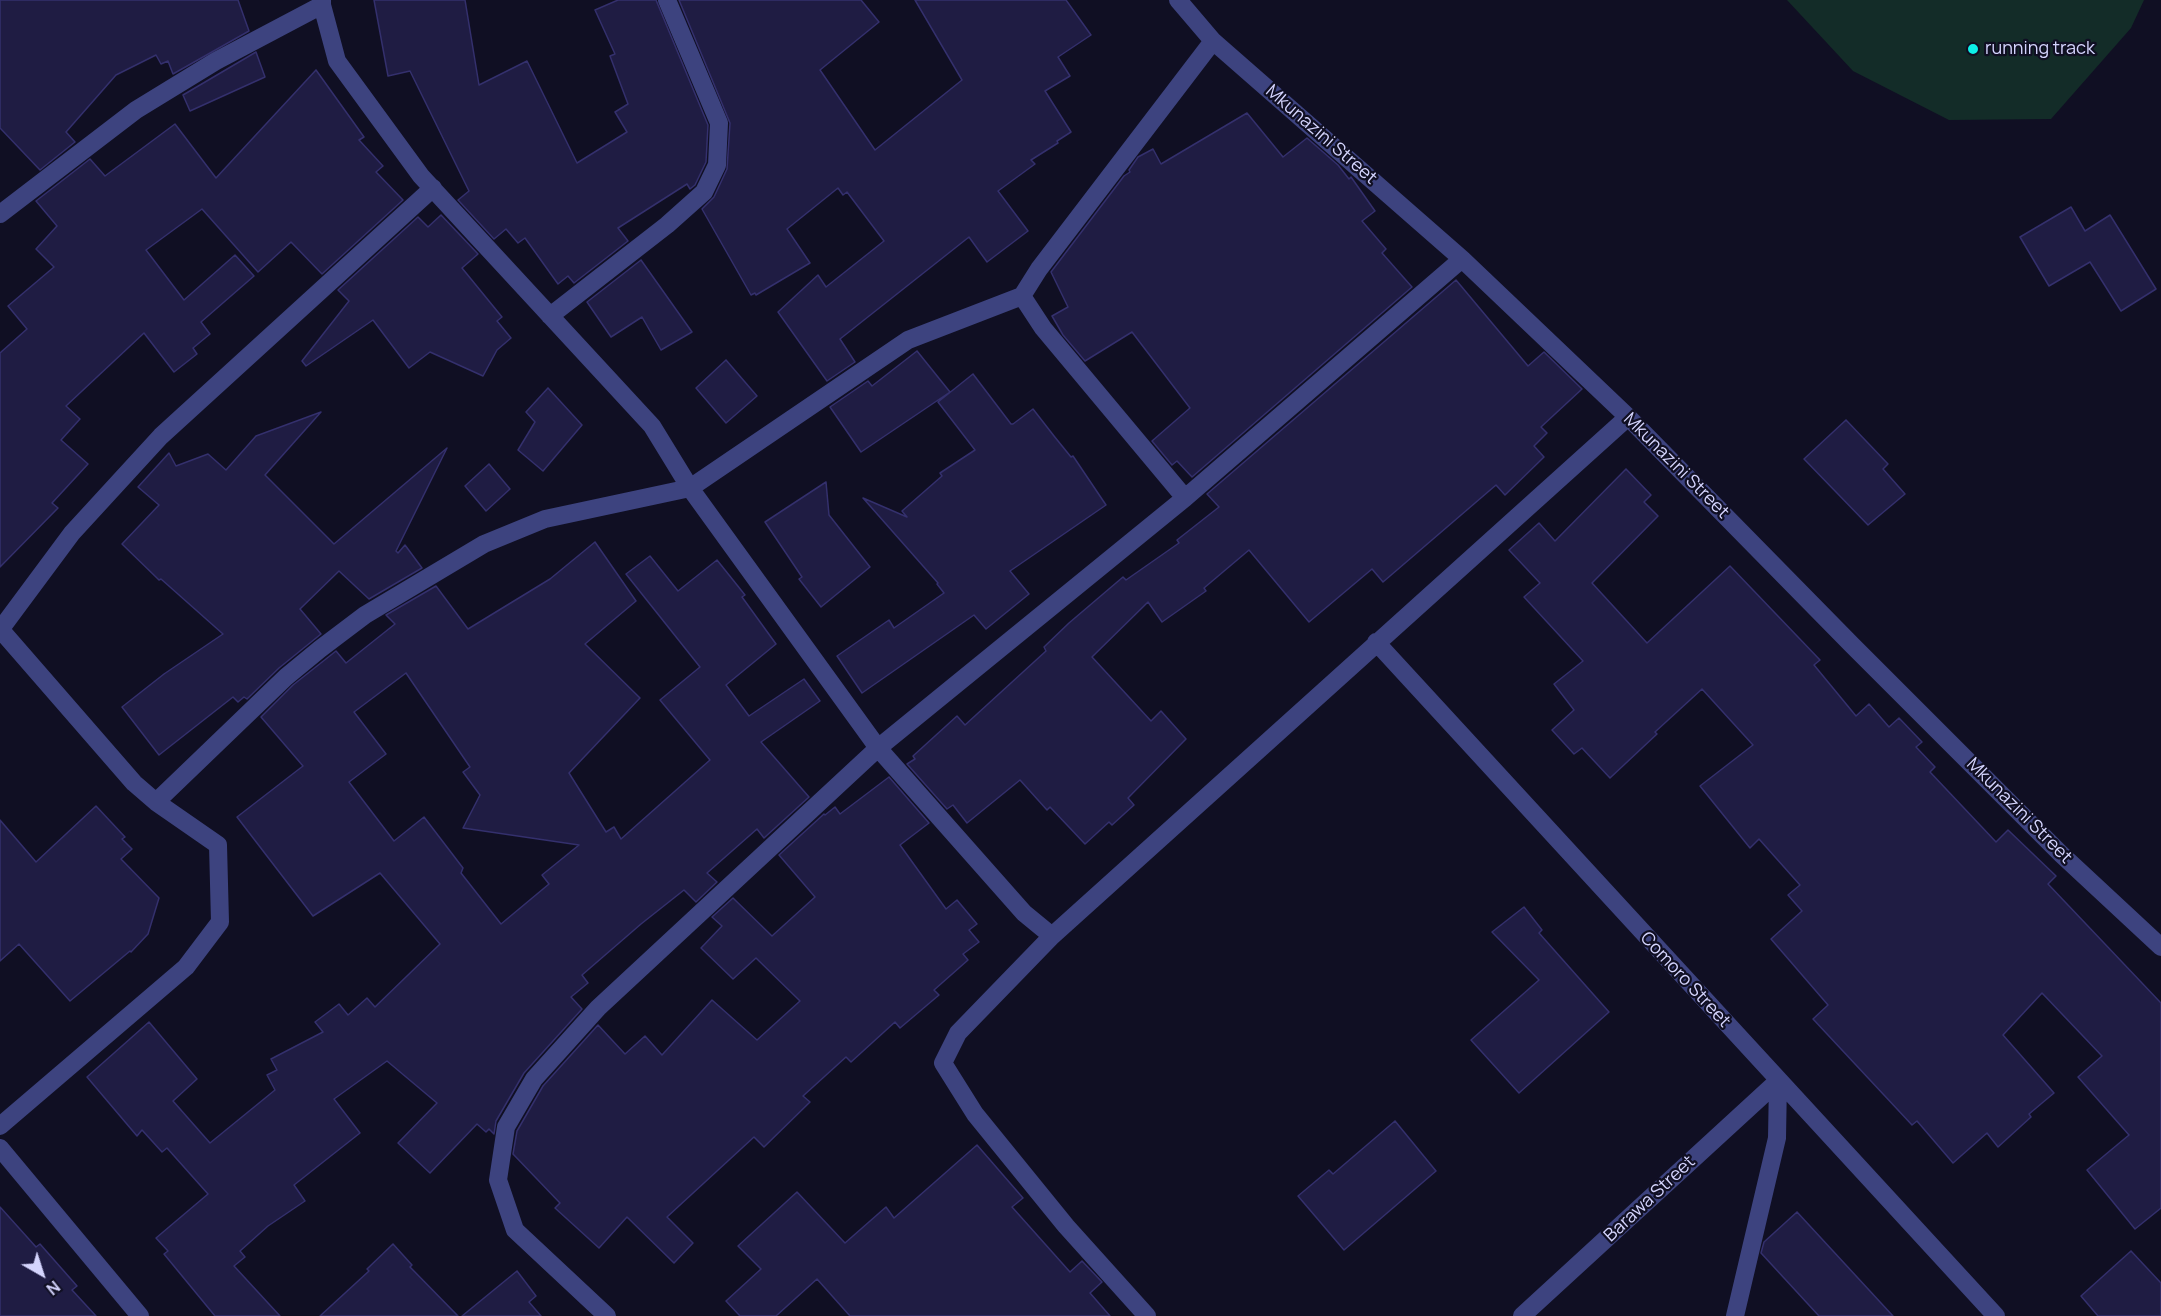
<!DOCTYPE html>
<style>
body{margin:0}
#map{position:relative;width:2161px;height:1316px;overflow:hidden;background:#100f23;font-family:Manrope,sans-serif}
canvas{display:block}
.north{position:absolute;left:12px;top:1244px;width:60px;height:60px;-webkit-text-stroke:4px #100f23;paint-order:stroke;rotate:141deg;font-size:16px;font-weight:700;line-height:24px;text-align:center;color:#d4d4fd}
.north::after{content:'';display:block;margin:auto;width:21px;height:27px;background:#d4d4fd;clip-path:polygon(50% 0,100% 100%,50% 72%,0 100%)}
</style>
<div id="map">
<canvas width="2161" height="1316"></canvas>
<div class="north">N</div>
</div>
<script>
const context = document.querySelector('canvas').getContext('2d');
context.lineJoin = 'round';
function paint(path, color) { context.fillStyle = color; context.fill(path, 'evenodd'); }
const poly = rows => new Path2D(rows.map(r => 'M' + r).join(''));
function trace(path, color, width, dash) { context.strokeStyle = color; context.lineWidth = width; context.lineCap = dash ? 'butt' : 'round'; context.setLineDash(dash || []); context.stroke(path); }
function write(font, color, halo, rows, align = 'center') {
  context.font = font + ' Manrope,sans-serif'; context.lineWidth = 4.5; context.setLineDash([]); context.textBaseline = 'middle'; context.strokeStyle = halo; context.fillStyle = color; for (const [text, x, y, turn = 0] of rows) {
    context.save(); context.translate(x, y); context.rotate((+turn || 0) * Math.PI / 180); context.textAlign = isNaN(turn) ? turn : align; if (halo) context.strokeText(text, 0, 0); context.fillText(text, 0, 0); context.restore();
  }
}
paint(poly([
 [1787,0,2144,0,2131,28,2051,119,1949,120,1853,71]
]), '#132c28');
const building = poly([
 [0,0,238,0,249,31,173,74,168,61,161,64,156,55,116,75,66,132,75,142,40,170,0,128,0,0],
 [374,0,465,0,479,85,527,61,577,163,627,132,615,112,628,104,610,56,615,54,595,10,618,0,656,0,708,125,706,162,695,185,690,189,687,184,618,228,628,241,574,283,568,276,558,284,525,238,518,243,506,229,494,239,458,200,469,191,410,71,388,76,374,0],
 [679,0,861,0,879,22,820,70,875,150,962,80,915,0,1066,0,1091,35,1058,57,1070,76,1045,91,1071,132,1057,141,1058,143,1031,160,1035,164,998,191,1028,231,987,262,969,237,840,339,855,362,827,381,778,312,818,275,826,287,884,241,847,192,843,195,838,188,787,229,810,263,756,295,755,293,751,295,702,209,714,197,727,169,730,123,679,0],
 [256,52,265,77,190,111,183,95,256,52],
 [316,70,364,137,359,140,383,166,376,172,403,200,322,274,291,242,258,272,202,209,146,250,184,300,235,255,254,276,201,322,210,334,193,348,197,354,174,372,144,333,66,406,80,419,61,440,88,464,52,503,58,508,0,567,0,353,27,329,8,306,54,267,36,249,57,226,36,201,90,159,105,176,175,124,216,178,316,70],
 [1247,113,1283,157,1307,138,1338,165,1349,179,1351,177,1375,211,1362,221,1386,249,1382,253,1412,287,1192,477,1177,461,1172,465,1152,441,1190,408,1132,332,1085,361,1063,335,1052,316,1068,307,1051,272,1124,176,1130,172,1129,170,1138,157,1153,149,1161,164,1247,113],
 [2071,207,2085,231,2110,215,2156,289,2121,311,2090,262,2049,286,2020,237,2071,207],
 [441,215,478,254,462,268,502,317,497,321,511,338,497,350,483,376,430,352,409,368,373,320,306,366,302,361,349,301,338,290,418,217,428,227,441,215],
 [641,260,692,332,661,350,642,317,611,337,587,302,641,260],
 [1456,280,1528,366,1544,352,1582,389,1541,427,1547,433,1534,446,1544,457,1505,495,1496,485,1383,582,1372,569,1309,622,1249,550,1204,588,1206,591,1162,622,1148,602,1092,657,1151,721,1161,711,1186,739,1128,798,1134,805,1112,825,1109,822,1085,844,1050,807,1047,810,1020,780,967,823,953,805,947,809,907,764,915,759,913,756,957,716,965,725,1046,651,1044,647,1069,623,1123,577,1126,580,1179,543,1177,540,1219,507,1207,494,1456,280],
 [917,351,950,392,861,452,830,407,868,381,872,386,917,351],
 [726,360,757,396,726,423,696,388,726,360],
 [973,374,1011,424,1013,424,1033,409,1054,436,1071,457,1073,456,1106,505,1010,571,1029,594,986,629,974,615,862,693,837,656,889,620,894,628,944,593,937,584,938,583,863,498,907,517,902,511,942,476,940,473,975,450,938,402,973,374],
 [548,388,582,425,543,471,518,450,535,422,526,412,548,388],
 [321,412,265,475,334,544,447,448,396,551,398,553,405,545,422,568,369,599,339,571,300,609,321,634,279,668,247,699,244,697,238,702,233,697,159,755,122,707,164,674,223,634,161,579,159,580,122,544,159,505,138,487,169,453,176,466,208,454,226,470,256,436,321,412],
 [1846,420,1888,464,1883,469,1905,494,1868,525,1804,459,1846,420],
 [489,464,510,489,486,511,465,486,489,464],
 [1626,469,1651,495,1644,502,1658,516,1592,583,1647,643,1730,566,1820,660,1814,665,1856,716,1869,704,1889,727,1899,718,1922,742,1916,747,1935,767,1930,772,1996,842,2008,830,2056,876,2048,884,2161,1003,2161,1208,2135,1229,2087,1170,2129,1135,2078,1077,2102,1056,2042,993,2003,1035,2054,1093,2029,1114,2031,1117,1998,1147,1987,1133,1953,1163,1917,1121,1912,1125,1813,1019,1828,1005,1771,939,1802,911,1788,895,1800,885,1759,839,1750,848,1700,786,1753,745,1702,689,1655,732,1657,734,1610,778,1582,748,1574,754,1552,730,1574,710,1554,684,1583,661,1524,597,1540,583,1509,550,1539,523,1555,541,1626,469],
 [826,482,829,515,870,567,821,607,799,579,802,577,765,522,826,482],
 [595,542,636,601,585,644,640,698,569,773,606,832,614,827,621,839,710,760,660,700,700,667,626,574,650,556,678,591,717,560,745,595,742,597,776,644,726,685,749,716,804,679,820,701,761,742,809,797,764,838,757,829,707,873,717,882,696,902,684,890,641,924,582,975,588,983,571,997,582,1009,524,1073,496,1121,494,1134,489,1129,486,1132,477,1124,430,1173,398,1143,437,1103,387,1061,334,1099,360,1133,294,1185,305,1201,268,1226,240,1251,245,1257,234,1266,280,1316,215,1316,164,1254,168,1251,156,1238,208,1194,167,1148,162,1152,142,1130,137,1136,87,1077,149,1022,197,1079,173,1101,210,1143,275,1090,267,1075,277,1070,271,1059,323,1032,315,1022,339,1004,348,1015,367,998,375,1007,440,944,380,873,313,916,237,817,303,766,261,717,293,685,336,651,346,663,395,624,386,615,436,586,468,629,550,579,595,542],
 [406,673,470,767,463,772,480,795,463,828,579,845,542,875,549,884,501,924,461,873,463,868,424,817,394,841,349,782,386,754,354,712,406,673],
 [889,777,929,823,900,845,946,909,957,900,977,924,969,930,979,942,963,954,968,960,934,990,939,995,900,1028,895,1022,851,1062,846,1057,803,1096,810,1102,764,1147,754,1137,667,1217,693,1243,674,1263,627,1217,599,1248,555,1208,560,1203,513,1154,517,1131,543,1086,598,1025,625,1054,645,1036,662,1055,712,1000,757,1040,800,1001,756,958,733,979,701,948,722,926,712,917,733,898,772,936,815,897,779,855,824,814,825,815,835,807,840,814,889,777],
 [96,806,125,837,122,839,132,849,121,859,159,898,148,934,131,952,130,951,70,1001,19,944,0,961,0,820,36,862,96,806],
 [1524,907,1542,930,1539,933,1609,1012,1519,1093,1471,1040,1539,980,1492,932,1524,907],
 [1395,1121,1436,1171,1344,1250,1298,1196,1329,1170,1333,1174,1395,1121],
 [977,1145,1023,1198,1012,1207,1070,1272,1082,1261,1102,1282,1090,1293,1110,1316,850,1316,817,1279,776,1316,740,1316,726,1301,761,1269,738,1246,797,1192,845,1243,886,1207,894,1218,977,1145],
 [0,1207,36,1247,40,1244,77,1286,72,1290,96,1316,0,1316,0,1207],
 [1797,1212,1893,1316,1819,1316,1761,1253,1764,1242,1797,1212],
 [393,1244,412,1265,410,1267,458,1316,320,1316,369,1271,367,1269,393,1244],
 [2131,1251,2161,1283,2161,1316,2098,1316,2081,1296,2131,1251],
 [517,1271,536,1296,529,1302,541,1316,462,1316,517,1271]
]);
paint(building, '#1f1c43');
trace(building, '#34306d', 1.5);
trace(poly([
 [322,0,322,5,337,61,421,176,652,426,690,488,878,748,1024,913,1052,936],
 [1178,0,1213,41,1462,259,1628,417,1852,645,2061,854,2161,947],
 [0,214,136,110,216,61,322,5],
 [550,316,667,225,704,192,717,165,719,123,667,0],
 [1185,498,1043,328,1022,296,1039,269,1213,41],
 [0,629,134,783,156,802,286,677,320,649,365,615,484,544,545,519,690,488,908,340,1022,296],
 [0,630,72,533,161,436,433,188],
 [1376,642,1996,1316],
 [0,1126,186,967,220,922,218,845,156,802],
 [0,1148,140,1316],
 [607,1316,515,1230,498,1180,506,1127,534,1079,598,1008,878,748,1185,498,1462,259],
 [1147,1316,1066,1226,975,1114,943,1063,958,1033,1052,936,1628,417],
 [1522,1316,1778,1081],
 [1735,1316,1777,1138,1778,1081]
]), '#3d437f', 18);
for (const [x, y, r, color] of [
 [1973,49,6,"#0defe7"]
]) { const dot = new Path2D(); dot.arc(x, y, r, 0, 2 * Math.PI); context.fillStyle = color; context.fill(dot); trace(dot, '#100f23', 2); }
write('18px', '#d4d4fd', '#100f23', [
 ["running track",1985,49]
], 'left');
write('18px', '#d4d4fd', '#100f23', [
 ["Mkunazini Street",1321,135,41],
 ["Mkunazini Street",1676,466,45],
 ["Mkunazini Street",2019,811,45],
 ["Comoro Street",1685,980,47],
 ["Barawa Street",1650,1199,-43]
]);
</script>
